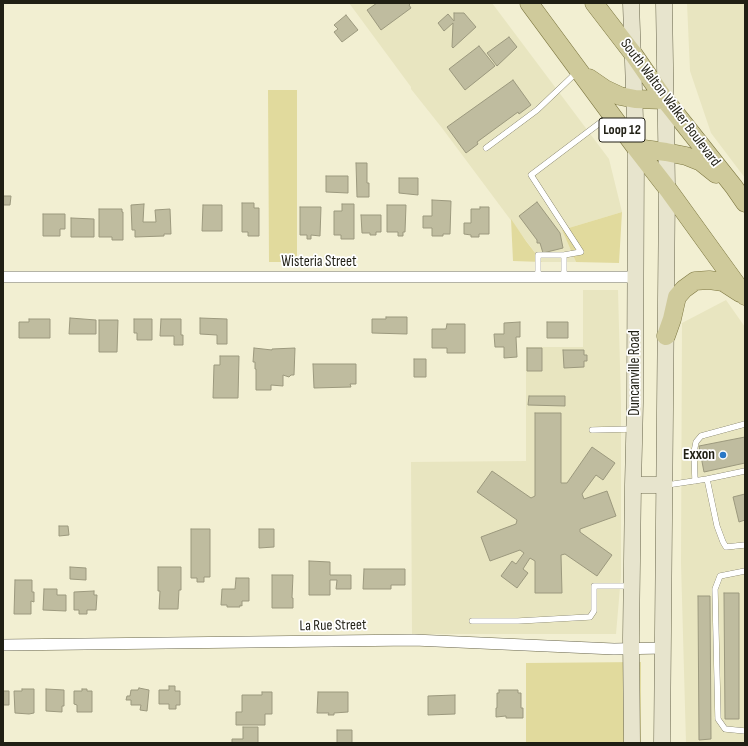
<!DOCTYPE html>
<style>
body{margin:0}
#map{position:relative;width:748px;height:746px;overflow:hidden;background:#f2efd2;font-family:"Sofia Sans Condensed",sans-serif}
canvas{display:block}
.frame{position:absolute;inset:0;border:4px solid #201f14;pointer-events:none}
</style>
<div id="map">
<canvas width="748" height="746"></canvas>
<div class="frame"></div>
</div>
<script>
const context = document.querySelector('canvas').getContext('2d');
context.lineJoin = 'round';
function paint(path, color) { context.fillStyle = color; context.fill(path, 'evenodd'); }
const poly = rows => new Path2D(rows.map(r => 'M' + r).join(''));
function trace(path, color, width, dash) { context.strokeStyle = color; context.lineWidth = width; context.lineCap = dash ? 'butt' : 'round'; context.setLineDash(dash || []); context.stroke(path); }
function write(font, color, halo, rows, align = 'center') {
  context.font = font + ' "Sofia Sans Condensed",sans-serif'; context.lineWidth = 3.5; context.setLineDash([]); context.textBaseline = 'middle'; context.strokeStyle = halo; context.fillStyle = color; for (const [text, x, y, turn = 0] of rows) {
    context.save(); context.translate(x, y); context.rotate((+turn || 0) * Math.PI / 180); context.textAlign = isNaN(turn) ? turn : align; if (halo) context.strokeText(text, 0, 0); context.fillText(text, 0, 0); context.restore();
  }
}
paint(poly([
 [349,3,492,3,609,159,622,212,562,230,576,262,542,262,442,128,411,89,411,87],
 [687,3,745,3,745,178,711,133,690,71],
 [583,290,618,290,621,404,621,576,616,634,412,634,411,462,526,461,526,347,583,347],
 [726,300,745,327,745,743,686,743,681,563,682,323]
]), '#e8e5c0');
paint(poly([
 [268,90,297,90,297,262,269,262],
 [622,212,619,263,576,262,562,230],
 [511,219,526,241,542,262,513,261],
 [641,662,641,743,526,743,526,663]
]), '#e1da9d');
const building = poly([
 [377,3,411,3,409,5,411,8,381,30,367,10,377,3],
 [454,13,464,13,476,27,453,48,452,47,453,23,444,31,438,23,448,14,454,21,454,13],
 [346,15,358,30,342,42,334,32,338,29,334,25,346,15],
 [509,37,517,47,497,66,487,53,509,37],
 [479,46,495,66,465,90,449,69,479,46],
 [513,80,531,105,519,114,518,112,477,142,478,144,466,153,447,127,513,80],
 [356,163,367,163,367,183,369,183,369,197,357,197,356,163],
 [326,176,348,176,348,193,326,192,326,176],
 [399,178,418,178,418,195,399,193,399,178],
 [3,196,11,196,10,205,3,205,3,196],
 [432,200,451,201,450,234,443,234,443,236,432,236,432,228,423,228,423,216,432,216,432,200],
 [537,202,560,233,563,248,543,253,540,243,537,243,537,240,519,216,537,202],
 [242,203,254,203,254,208,259,208,259,236,248,236,248,232,242,232,242,203],
 [144,204,143,222,156,222,155,210,170,209,171,234,164,234,164,236,135,237,135,230,132,230,131,205,144,204],
 [342,204,354,204,354,239,341,239,341,235,334,235,334,211,342,211,342,204],
 [203,205,222,205,222,231,202,231,203,205],
 [387,205,406,205,405,232,403,232,403,236,398,236,398,232,387,232,387,205],
 [300,207,321,207,320,236,311,235,311,239,307,239,307,235,300,235,300,207],
 [480,207,489,207,489,234,479,234,479,237,471,237,471,235,464,234,464,223,471,223,471,209,480,209,480,207],
 [99,209,122,209,122,212,123,212,123,240,112,240,112,237,99,237,99,209],
 [43,214,65,214,65,229,60,229,60,236,43,236,43,214],
 [361,215,381,215,381,232,376,232,376,235,370,235,370,233,362,233,361,215],
 [71,218,94,219,94,237,71,237,71,218],
 [386,317,407,317,407,334,372,333,372,319,386,319,386,317],
 [70,318,96,320,96,334,69,334,70,318],
 [200,318,227,319,227,344,217,344,217,335,200,334,200,318],
 [29,319,50,319,50,338,19,338,19,322,29,322,29,319],
 [134,319,152,319,152,340,137,340,137,333,134,333,134,319],
 [161,319,181,319,181,335,183,335,183,345,174,345,174,336,160,336,161,319],
 [99,320,118,320,117,352,99,352,99,320],
 [520,322,520,337,516,337,517,357,504,358,504,347,495,347,494,334,504,334,504,323,520,322],
 [547,322,568,322,568,338,547,338,547,322],
 [447,324,465,324,465,353,447,353,447,348,432,348,432,329,446,329,447,324],
 [254,348,272,350,272,349,295,348,294,375,291,375,289,377,283,375,283,386,271,385,271,390,256,390,256,369,255,369,255,362,253,362,254,348],
 [527,348,542,348,542,371,527,371,527,348],
 [563,350,584,350,584,355,587,355,587,361,584,361,584,367,564,368,563,350],
 [220,356,239,356,238,398,213,398,214,365,220,365,220,356],
 [414,359,426,359,426,377,414,377,414,359],
 [313,364,356,364,356,384,350,384,351,387,314,388,313,364],
 [529,396,565,396,565,406,528,405,529,396],
 [535,413,561,413,561,483,567,483,592,447,615,463,603,480,596,475,582,494,584,499,607,491,616,516,580,529,580,532,612,555,597,576,565,554,561,555,562,593,535,593,535,561,530,558,523,569,528,573,517,588,501,576,512,561,516,564,524,553,520,550,490,561,481,537,516,524,517,520,477,492,492,471,531,498,535,496,535,413],
 [745,437,745,463,704,472,699,446,745,437],
 [745,494,745,520,739,522,733,497,745,494],
 [59,526,68,526,69,535,59,536,59,526],
 [191,529,210,529,210,577,204,577,204,582,197,582,197,578,191,578,191,529],
 [259,529,274,529,274,547,259,548,259,529],
 [309,561,330,562,330,575,351,575,351,589,336,589,337,580,330,580,330,595,309,595,309,561],
 [70,567,86,568,86,580,70,579,70,567],
 [158,567,181,567,181,590,179,590,178,609,159,609,160,591,158,591,158,567],
 [364,569,405,569,405,585,391,585,391,589,363,589,364,569],
 [272,575,293,575,292,598,293,598,293,608,272,608,272,575],
 [236,578,249,578,249,601,242,601,242,606,240,605,240,607,227,607,227,605,221,605,222,589,235,589,236,578],
 [15,580,32,580,32,592,34,592,34,602,31,601,31,614,14,614,15,580],
 [44,589,57,589,57,595,66,595,66,611,43,610,44,589],
 [94,591,94,595,97,595,96,610,87,610,87,614,79,614,79,610,74,610,74,592,94,591],
 [724,593,739,593,739,719,725,719,724,593],
 [698,596,710,596,711,739,699,740,698,596],
 [169,686,175,686,175,691,180,691,180,705,176,705,176,709,169,709,169,704,159,704,159,690,169,690,169,686],
 [139,688,149,690,147,711,140,710,141,705,131,705,131,700,126,700,127,696,130,696,131,690,138,690,139,688],
 [22,689,34,689,34,713,29,714,15,713,14,691,22,691,22,689],
 [46,689,64,690,64,706,62,706,62,712,46,711,46,689],
 [82,689,87,689,87,691,92,691,92,712,77,712,77,705,74,704,74,691,82,691,82,689],
 [499,690,518,690,518,693,521,693,521,708,523,708,523,718,506,718,506,716,496,717,496,708,497,708,497,693,499,693,499,690],
 [3,691,9,691,9,705,3,705,3,691],
 [262,692,272,692,272,714,265,714,265,725,236,725,236,712,242,712,242,695,262,695,262,692],
 [318,692,348,692,348,712,334,713,334,715,328,715,329,713,317,713,318,692],
 [455,695,455,714,428,715,428,696,455,695],
 [243,727,258,727,258,743,232,743,232,739,243,739,243,727],
 [337,730,352,730,352,743,337,743,337,730]
]);
paint(building, '#bfbc9f');
trace(building, '#9c997e', 1);
const service = poly([
 [486,148,537,110,577,72],
 [538,277,538,255,564,255],
 [564,277,564,255,581,252,531,175,609,116],
 [592,430,634,429],
 [707,479,717,526,723,542,726,547,745,545],
 [695,481,694,452,696,442,701,436,745,424],
 [667,485,707,479,745,471],
 [745,571,720,576,715,589,718,719,725,729,745,731],
 [472,621,518,621,590,617,594,611,594,586,631,586]
]);
const minor = poly([
 [3,277,635,277],
 [3,645,414,640,614,649,664,648]
]);
const secondary = poly([
 [631,3,636,148,635,403,633,485,631,638,632,743],
 [633,485,664,485],
 [662,743,667,188,664,3]
]);
const primary = poly([
 [529,3,636,148,667,188,745,296],
 [594,3,634,55,665,100,734,187,745,203],
 [589,78,605,89,620,96,635,99,665,100],
 [636,148,666,152,686,156,701,162,716,174],
 [666,336,672,319,677,297,684,289,695,281,709,280,723,282,740,293]
]);
trace(service, '#69664c', 6);
trace(minor, '#69664c', 12);
trace(secondary, '#69664c', 17);
trace(primary, '#7d7741', 19);
trace(service, '#fff', 5.5);
trace(minor, '#fff', 11);
trace(secondary, '#e7e4cd', 16);
trace(primary, '#cfca9b', 18);
for (const [x, y, r, color] of [
 [723,455,4,"#2977c6"]
]) { const dot = new Path2D(); dot.arc(x, y, r, 0, 2 * Math.PI); context.fillStyle = color; context.fill(dot); trace(dot, '#fff', 1.5); }
for (const [x, y, w] of [
 [622,130,46]
]) { const box = new Path2D(); box.roundRect(x - w / 2, y - 12, w, 24, 3); context.fillStyle = '#fff'; context.fill(box); trace(box, '#201f14', 1); }
write('bold 14px', '#201f14', null, [
 ["Loop 12",622,130]
]);
write('15px', '#201f14', '#fff', [
 ["South Walton Walker Boulevard",670,103,53],
 ["Wisteria Street",319,262],
 ["Duncanville Road",635,373,-90],
 ["La Rue Street",333,626,-1]
]);
write('bold 15px', '#201f14', '#fff', [
 ["Exxon",715,455]
], 'right');
</script>
